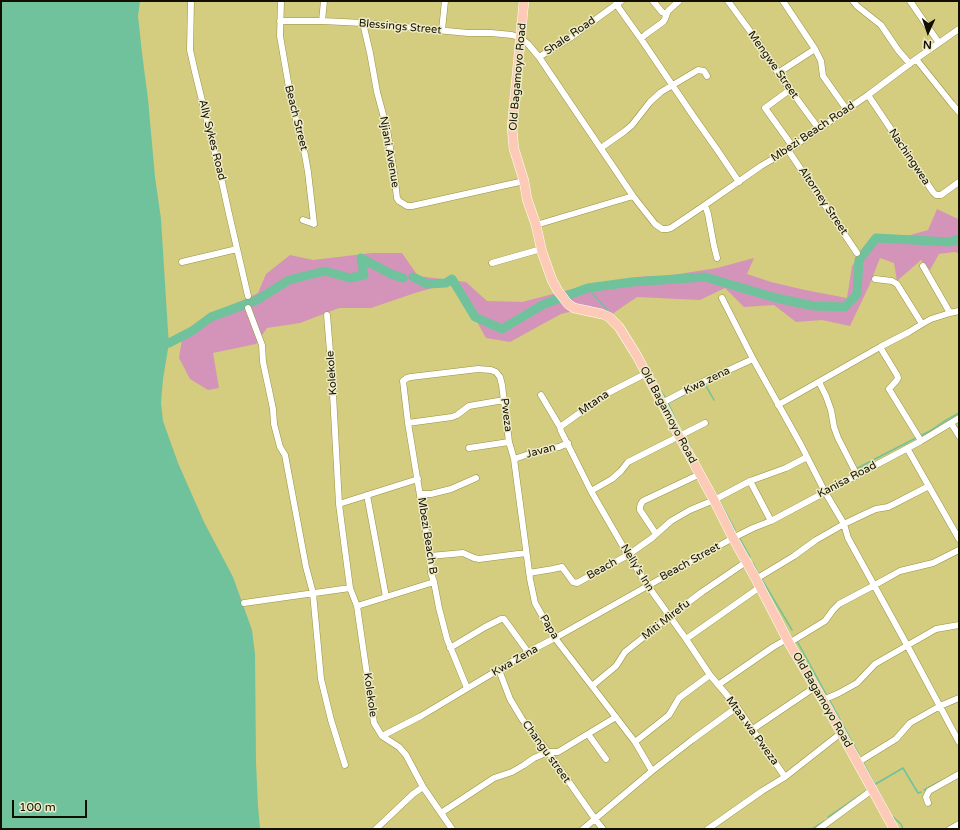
<!DOCTYPE html>
<style>
body{margin:0}
#map{position:relative;width:960px;height:830px;overflow:hidden;background:#d4cc7e;font-family:"Varela Round",sans-serif}
canvas{display:block}
.frame{position:absolute;inset:0;border:2px solid #120f00;pointer-events:none}
.north{position:absolute;left:908px;top:12px;width:40px;height:40px;-webkit-text-stroke:3px #efebc6;paint-order:stroke;rotate:183deg;font-size:11px;font-weight:700;line-height:16px;text-align:center;color:#120f00}
.north::after{content:'';display:block;margin:auto;width:14px;height:18px;background:#120f00;clip-path:polygon(50% 0,100% 100%,50% 72%,0 100%)}
.scale{position:absolute;left:12px;top:800px;width:75px;height:18px;box-sizing:border-box;border:2px solid #120f00;border-top:0;padding-left:5px;font-size:12px;line-height:14px;white-space:nowrap;color:#120f00;-webkit-text-stroke:3px #efebc6;paint-order:stroke}
</style>
<div id="map">
<canvas width="960" height="830"></canvas>
<div class="frame"></div>
<div class="north">N</div>
<div class="scale">100 m</div>
</div>
<script>
const context = document.querySelector('canvas').getContext('2d');
context.lineJoin = 'round';
function paint(path, color) { context.fillStyle = color; context.fill(path, 'evenodd'); }
const poly = rows => new Path2D(rows.map(r => 'M' + r).join(''));
function trace(path, color, width, dash) { context.strokeStyle = color; context.lineWidth = width; context.lineCap = dash ? 'butt' : 'round'; context.setLineDash(dash || []); context.stroke(path); }
function write(font, color, halo, rows, align = 'center') {
  context.font = font + ' "Varela Round",sans-serif'; context.lineWidth = 3; context.setLineDash([]); context.textBaseline = 'middle'; context.strokeStyle = halo; context.fillStyle = color; for (const [text, x, y, turn = 0] of rows) {
    context.save(); context.translate(x, y); context.rotate((+turn || 0) * Math.PI / 180); context.textAlign = isNaN(turn) ? turn : align; if (halo) context.strokeText(text, 0, 0); context.fillText(text, 0, 0); context.restore();
  }
}
paint(poly([
 [937,209,958,219,959,219,959,253,954,252,939,254,930,270,921,260,897,281,894,263,880,258,869,286,850,326,822,320,796,322,774,305,744,307,725,288,700,300,637,297,615,312,610,318,581,309,561,314,510,342,486,338,456,284,451,281,439,286,415,293,371,308,339,308,300,323,267,328,256,344,213,353,219,388,208,390,190,379,179,358,183,333,208,317,258,293,266,274,290,255,313,260,372,253,402,253,418,276,466,282,487,301,522,302,572,289,622,281,637,277,651,276,666,276,717,268,754,258,747,274,771,282,805,290,847,298,852,266,863,249,874,237,900,238,928,230]
]), '#d494ba');
paint(poly([
 [1,1,140,1,138,16,142,53,148,99,155,177,161,219,168,331,169,343,163,379,161,403,163,421,178,463,204,522,233,577,252,630,255,654,256,763,258,806,260,829,1,829]
]), '#70c29c');
trace(poly([
 [517,126,517,118],
 [588,288,609,312],
 [659,389,665,397],
 [680,429,668,403,705,384,714,400],
 [920,436,930,431,943,422,959,413],
 [685,437,691,448],
 [856,469,873,460,916,438],
 [714,491,717,497],
 [719,500,735,530],
 [740,539,750,557],
 [753,563,759,575],
 [761,578,792,630],
 [797,641,826,694],
 [830,701,859,755],
 [863,762,874,783],
 [874,785,903,768,918,793,921,792],
 [877,789,889,811],
 [924,790,939,782],
 [828,817,866,791],
 [893,817,901,824,903,829],
 [812,829,824,821]
]), '#70c29c', 1.5);
trace(poly([
 [413,277,427,284,446,283,452,279,475,317,502,329,544,304,588,288,632,282,705,277,776,298,814,306,845,307,857,294,859,260,876,238,949,242,959,239],
 [169,343,192,331,211,317,257,300,289,280,325,271,350,278,364,275,361,258,391,274,403,278]
]), '#70c29c', 9);
const street = poly([
 [191,1,190,50,195,72,222,182,229,214,248,296],
 [281,1,280,36,291,99,305,155,308,172,314,224,303,220],
 [653,1,662,12,666,14],
 [728,1,758,42,778,73,819,129],
 [783,1,815,49,821,61,823,76,847,110],
 [853,1,857,6,881,25,898,50,910,64],
 [910,1,939,43],
 [616,4,641,39,694,117,718,151,739,182],
 [280,21,322,21,363,23,468,33,491,33,512,35,521,38,528,44,539,57,633,196,655,224,662,229,667,229,671,228,705,205,761,166,788,150,868,95,916,59,959,29],
 [322,21,324,1],
 [363,23,370,53,377,92,387,129,394,173,397,198,399,201,407,206,412,206,524,181],
 [442,30,445,1],
 [641,39,645,35,663,22,665,19,668,11,679,1],
 [539,57,570,38,621,1],
 [916,59,952,104,959,112],
 [778,73,815,49],
 [791,89,765,108,793,147],
 [868,95,933,192,936,195,941,195,959,182],
 [601,148,625,131,632,125,650,102,661,92,698,70,704,71,707,76],
 [788,150,857,253],
 [705,205,708,214,714,246,717,258],
 [536,225,633,196],
 [182,262,237,249],
 [492,263,541,249],
 [923,266,950,313],
 [875,279,892,281,897,284,922,324],
 [722,298,753,359,801,445,825,492,844,524,848,538,907,645,959,742],
 [248,308,262,345,263,362,269,390,273,409,274,424,280,447,285,455,306,567,313,593,321,679,331,720,345,765],
 [327,315,332,376,339,504,350,588,357,606,374,723,382,736,399,747,406,755,423,787,452,829],
 [880,347,897,375,898,378,897,380,889,389,921,441],
 [645,374,606,394,560,427,561,431,591,491,628,555,648,586,686,639,710,675,737,707,785,777],
 [819,382,826,396,831,410,834,427,838,438,857,475],
 [541,395,560,427],
 [662,403,698,384,753,359],
 [778,405,857,360,880,347,909,332,922,324,931,319,950,313,959,311],
 [408,423,452,417,457,415,469,406,504,400],
 [951,423,959,436],
 [469,448,509,442],
 [907,448,959,539],
 [514,459,541,450,559,447,568,443],
 [750,481,771,521],
 [591,491,612,479,621,471,628,462,705,423],
 [420,494,431,494,451,489,476,478],
 [367,495,386,597],
 [339,504,418,479],
 [656,534,640,510,640,507,641,504,643,501,700,474],
 [430,556,463,553,474,558,479,559,526,553],
 [529,573,553,569,562,567,573,582,577,583,628,555,652,538,671,521,690,510,714,500,750,481,786,468,807,457],
 [756,579,794,556,816,540,844,524,867,513,876,509,888,507,896,503,929,486],
 [244,603,350,588],
 [357,606,434,582],
 [686,639,760,587],
 [789,643,825,621,833,610,839,604,873,586,900,571,933,563,959,550],
 [450,648,485,627,501,619,504,619,528,652],
 [499,670,510,699,522,719,548,752,595,819,603,829],
 [718,685,773,647,787,639],
 [592,686,616,666,625,652,670,616,702,592,746,562],
 [467,688,447,639,439,608,434,582,431,573,430,556,408,423,403,381,407,378,411,377,478,369,491,370,496,372,500,377,502,385,509,442,514,459,530,579,535,603,555,638,635,742,652,771],
 [823,700,839,693,857,683,875,664,936,629,959,625],
 [753,729,815,687],
 [588,734,606,759],
 [382,736,421,716,528,652,555,638,733,538,753,528,771,521,921,441,959,418],
 [635,742,669,715,679,698,710,675],
 [857,763,896,739,910,723,940,706,959,698],
 [928,803,926,797,929,791,959,774],
 [441,813,494,778,512,772,524,765,534,758,548,752,558,752,616,717],
 [376,829,413,794,423,787],
 [583,829,652,771,692,740,737,707],
 [708,829,762,791,785,777,841,733],
 [819,829,872,790],
 [950,829,959,824]
]);
const primary = poly([
 [524,1,512,127,513,139,514,149,524,181,527,199,536,225,542,252,552,280,558,291,568,304,574,308,602,314,609,317,619,327,637,356,679,436,714,500,733,538,756,579,789,643,828,709,894,829]
]);
trace(street, '#9a9144', 7);
trace(primary, '#fff', 10);
trace(street, '#fff', 6);
trace(primary, '#fccab6', 9);
write('11px', '#120f00', '#efebc6', [
 ["Blessings Street",400,27,5],
 ["Shale Road",570,36,-34],
 ["Mengwe Street",773,65,55],
 ["Old Bagamoyo Road",518,77,-85],
 ["Beach Street",296,118,76],
 ["Mbezi Beach Road",813,132,-34],
 ["Ally Sykes Road",212,140,76],
 ["Njiani Avenue",389,152,80],
 ["Nachingwea",909,157,56],
 ["Altorney Street",823,201,56],
 ["Kolekole",332,373,-94],
 ["Kwa zena",707,381,-26],
 ["Mtana",594,403,-35],
 ["Pweza",506,415,83],
 ["Old Bagamoyo Road",668,415,62],
 ["Javan",541,451,-15],
 ["Kanisa Road",847,480,-28],
 ["Mbezi Beach B",427,536,81],
 ["Beach Street",690,562,-29],
 ["Nelly's Inn",637,568,58],
 ["Beach",602,569,-29],
 ["Miti Mirefu",666,620,-38],
 ["Papa",549,627,59],
 ["Kwa Zena",515,661,-30],
 ["Kolekole",370,695,82],
 ["Old Bagamoyo Road",822,700,60],
 ["Mtaa wa Pweza",752,731,54],
 ["Changu street",546,752,54]
]);
</script>
